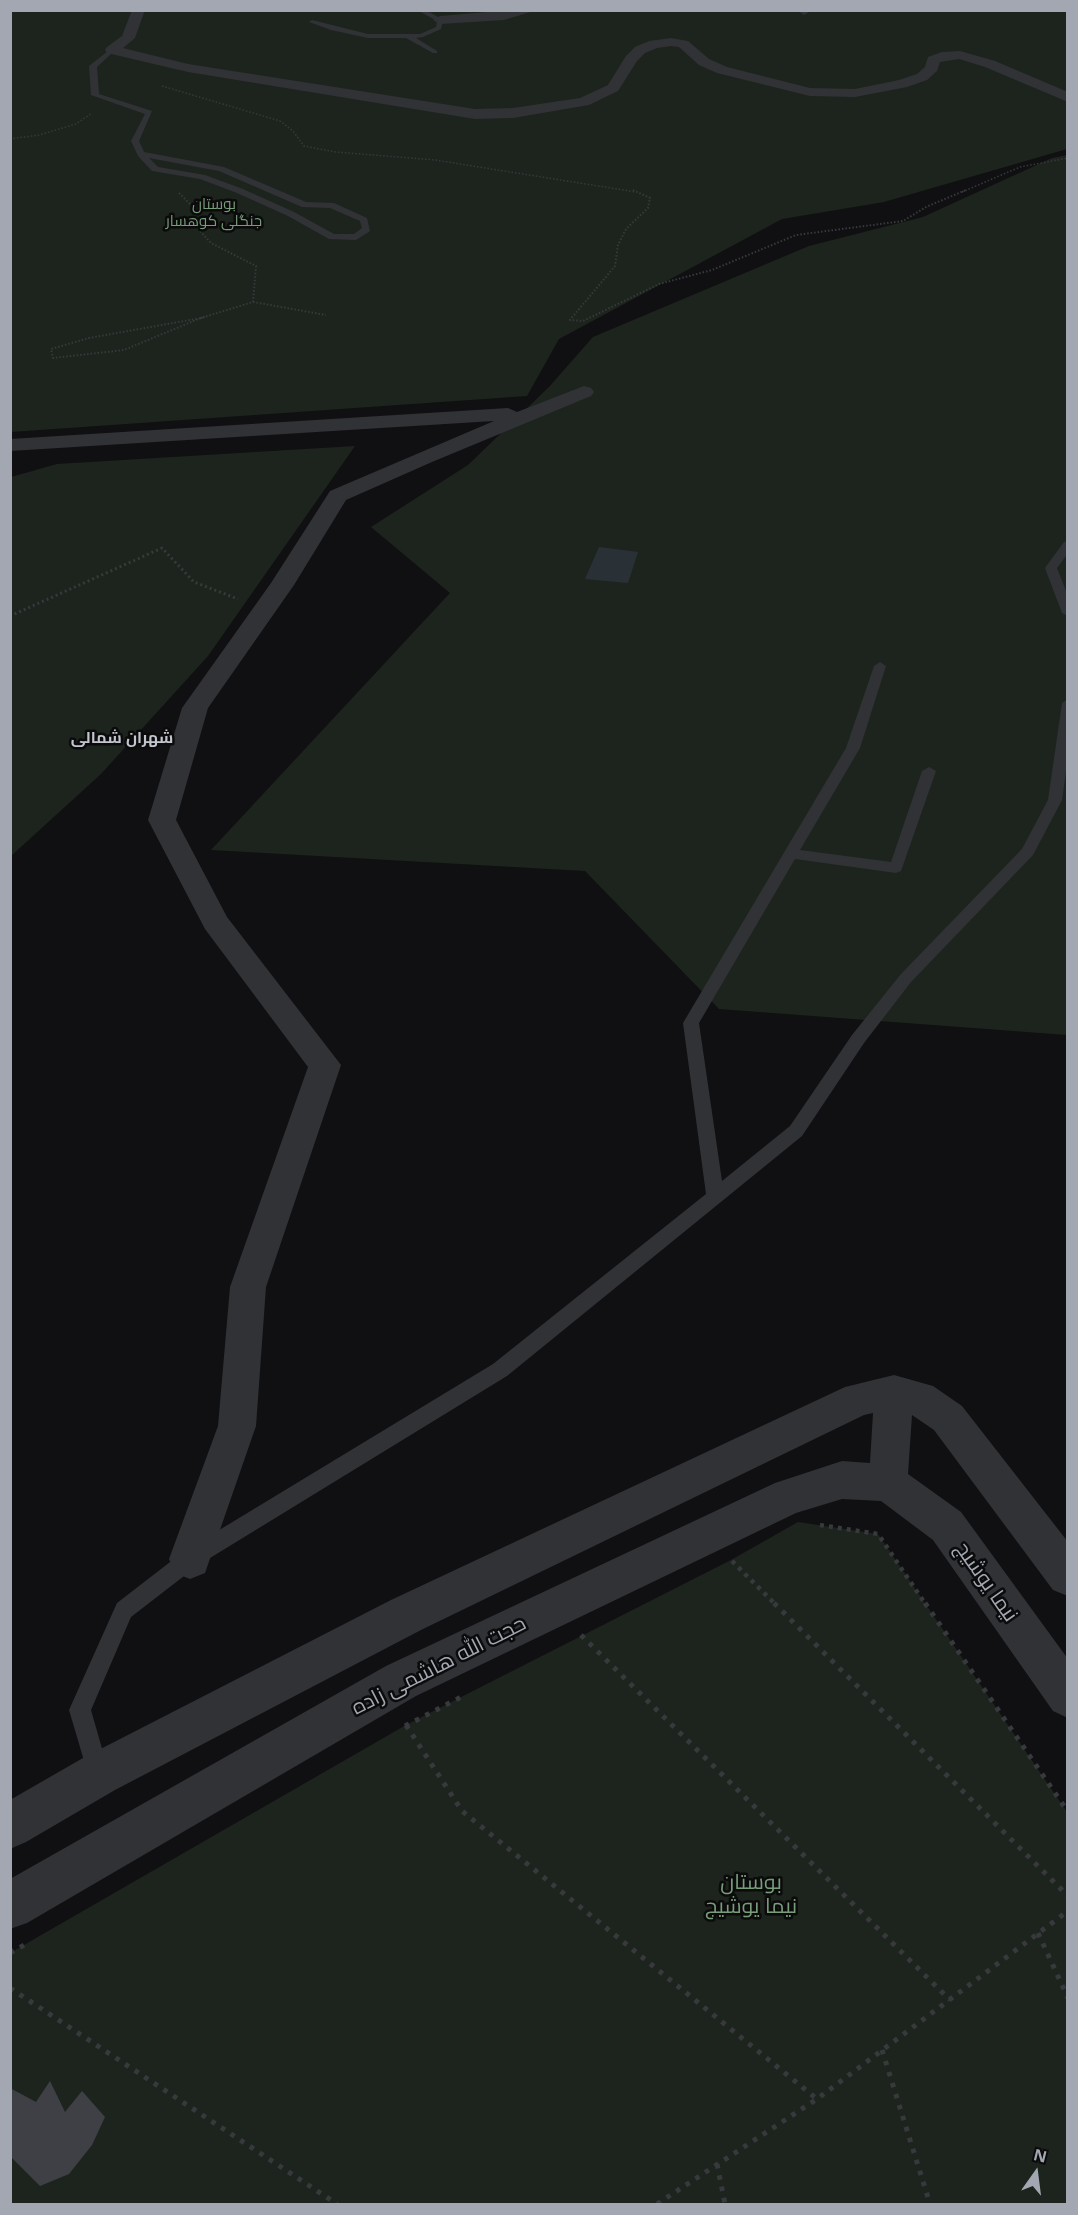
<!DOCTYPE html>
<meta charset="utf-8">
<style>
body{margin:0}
#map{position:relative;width:1078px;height:2215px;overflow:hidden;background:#101012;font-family:"Open Sans",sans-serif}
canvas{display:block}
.frame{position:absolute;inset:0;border:12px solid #a2a7b2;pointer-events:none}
.north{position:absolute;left:1006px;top:2143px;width:60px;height:60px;-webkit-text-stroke:4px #0b0b0c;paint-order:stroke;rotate:14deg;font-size:16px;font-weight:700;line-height:24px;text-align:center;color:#a2a7b2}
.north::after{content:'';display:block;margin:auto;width:21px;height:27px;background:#a2a7b2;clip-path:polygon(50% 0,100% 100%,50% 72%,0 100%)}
</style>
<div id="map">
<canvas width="1078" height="2215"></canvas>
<div class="frame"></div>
<div class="north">N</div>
</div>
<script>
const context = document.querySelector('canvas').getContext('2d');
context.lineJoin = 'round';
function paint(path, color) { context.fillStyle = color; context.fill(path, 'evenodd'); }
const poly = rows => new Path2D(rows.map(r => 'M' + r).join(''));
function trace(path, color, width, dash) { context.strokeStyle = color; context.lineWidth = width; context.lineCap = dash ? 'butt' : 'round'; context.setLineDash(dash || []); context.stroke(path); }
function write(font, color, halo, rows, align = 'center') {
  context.font = font + ' "Open Sans",Cairo,sans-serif'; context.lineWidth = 5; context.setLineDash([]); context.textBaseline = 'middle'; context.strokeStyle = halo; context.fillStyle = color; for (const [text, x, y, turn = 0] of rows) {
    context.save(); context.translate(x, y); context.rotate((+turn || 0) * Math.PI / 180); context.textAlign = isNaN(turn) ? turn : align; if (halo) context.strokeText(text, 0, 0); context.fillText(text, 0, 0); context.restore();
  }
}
paint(poly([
 [11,11,1067,11,1067,149,884,202,782,219,559,339,527,396,11,432],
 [1067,155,1067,1035,719,1009,585,871,211,850,450,593,371,527,468,465,549,387,593,337,809,246,923,217,1052,158],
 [355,446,208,656,101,774,11,856,11,477,57,464],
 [798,1522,878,1534,1067,1812,1067,2204,11,2204,10,1953,406,1725,731,1560]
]), '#1d241d');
paint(poly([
 [599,547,638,552,628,583,585,579]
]), '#293137');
paint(poly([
 [50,2081,65,2112,82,2091,105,2117,92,2145,69,2174,40,2186,10,2156,10,2088,36,2102]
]), '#3f4045');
trace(poly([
 [162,86,280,121,293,131,304,146,336,152,435,160,636,192],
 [10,139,39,135,76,124,92,113],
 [962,192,1020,167,1068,158]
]), '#37393d', 1.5, [1.5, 2]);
trace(poly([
 [633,190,650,198,648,208,626,229,618,245,615,266,570,320,583,321,659,284,712,270,796,235,903,221,926,207,966,190],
 [179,193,194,208,198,229,211,243,256,266,253,302,201,318],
 [253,302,326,315],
 [201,318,124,350,53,358,51,349,89,338,201,318],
 [201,318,205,317]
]), '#37393d', 2, [1.5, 2]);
trace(poly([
 [10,616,162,548,194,582,238,599]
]), '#37393d', 3, [2, 3]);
trace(poly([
 [820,1525,878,1534,926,1605],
 [732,1561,776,1605]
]), '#37393d', 4.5, [4, 5]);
trace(poly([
 [774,1603,1068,1896],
 [925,1603,1068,1812],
 [581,1635,950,2000],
 [406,1725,462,1811,817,2099],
 [405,1726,465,1695],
 [1038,1933,1068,1998],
 [10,1953,26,1944],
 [10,1988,337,2204],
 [882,2050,930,2204],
 [717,2164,725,2204],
 [657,2204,817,2099,1068,1911]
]), '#37393d', 5, [4.5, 7]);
paint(poly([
 [417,10,426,10,443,20,441,29,423,37,416,38,437,51,437,53,433,53,406,38,368,38,331,30,309,22,312,20,368,34,420,34,436,27,437,21,417,10],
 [112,48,114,51,97,67,99,94,152,111,139,141,144,152,224,167,306,202,334,203,367,218,370,231,356,240,329,239,288,216,237,193,200,179,152,171,138,156,131,141,145,114,91,95,89,66,112,48],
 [149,158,219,171,302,207,330,208,360,221,362,228,354,234,334,234,294,212,243,189,205,175,158,167,149,158],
 [1068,541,1068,553,1057,568,1068,596,1068,616,1062,613,1045,568,1064,542,1068,541],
 [880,662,886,666,860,748,800,850,891,862,922,771,929,767,936,771,901,871,896,873,795,859,699,1023,722,1181,790,1126,852,1035,901,974,1022,849,1048,800,1062,703,1068,699,1068,757,1062,800,1033,855,911,982,864,1043,802,1136,507,1376,197,1566,131,1617,91,1710,109,1773,106,1781,98,1784,90,1781,69,1710,117,1603,183,1552,493,1364,706,1194,683,1023,846,748,874,666,880,662]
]), '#313236');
paint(poly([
 [132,10,145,10,135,38,123,48,188,64,475,109,513,108,580,98,608,85,626,56,635,47,649,41,671,38,688,41,709,59,727,67,810,88,855,89,899,80,917,74,925,67,928,57,942,52,960,51,995,61,1068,92,1068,102,985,67,959,59,940,62,937,71,927,80,907,87,855,97,810,96,717,73,699,65,679,47,671,46,657,48,645,53,637,61,618,91,589,105,513,118,475,119,188,72,107,53,105,50,107,47,122,36,132,10],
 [511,10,537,10,504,20,440,24,433,20,440,16,511,10],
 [797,10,810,10,811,11,804,15,797,10],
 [584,386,591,388,594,392,591,396,432,462,346,500,294,585,208,708,176,820,227,917,341,1065,266,1287,256,1426,205,1573,190,1579,175,1573,169,1559,218,1426,230,1287,308,1067,205,929,148,820,182,708,271,583,330,491,494,421,10,451,10,439,508,408,517,412,584,386]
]), '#313236');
paint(poly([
 [894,1375,933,1386,962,1406,1068,1542,1068,1596,1053,1590,934,1430,912,1415,908,1474,961,1512,1068,1659,1068,1718,1053,1711,933,1540,881,1501,842,1499,796,1513,416,1696,27,1923,10,1929,10,1879,386,1666,775,1483,842,1461,870,1463,873,1413,864,1415,421,1630,115,1790,26,1842,10,1849,10,1800,83,1758,391,1600,845,1387,894,1375]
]), '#313236');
write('15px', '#799d7b', '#0b0b0c', [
 ["بوستان",214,205],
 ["جنگلی کوهسار",214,222]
]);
write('bold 16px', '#c2c5ce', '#0b0b0c', [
 ["شهران شمالی",122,738]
]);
write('21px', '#a2a7b2', '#0b0b0c', [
 ["نیما یوشیج",986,1582,55],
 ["حجت الله هاشمی زاده",439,1666,-27]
]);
write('21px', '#799d7b', '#0b0b0c', [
 ["بوستان",751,1883],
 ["نیما یوشیج",751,1907]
]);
</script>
